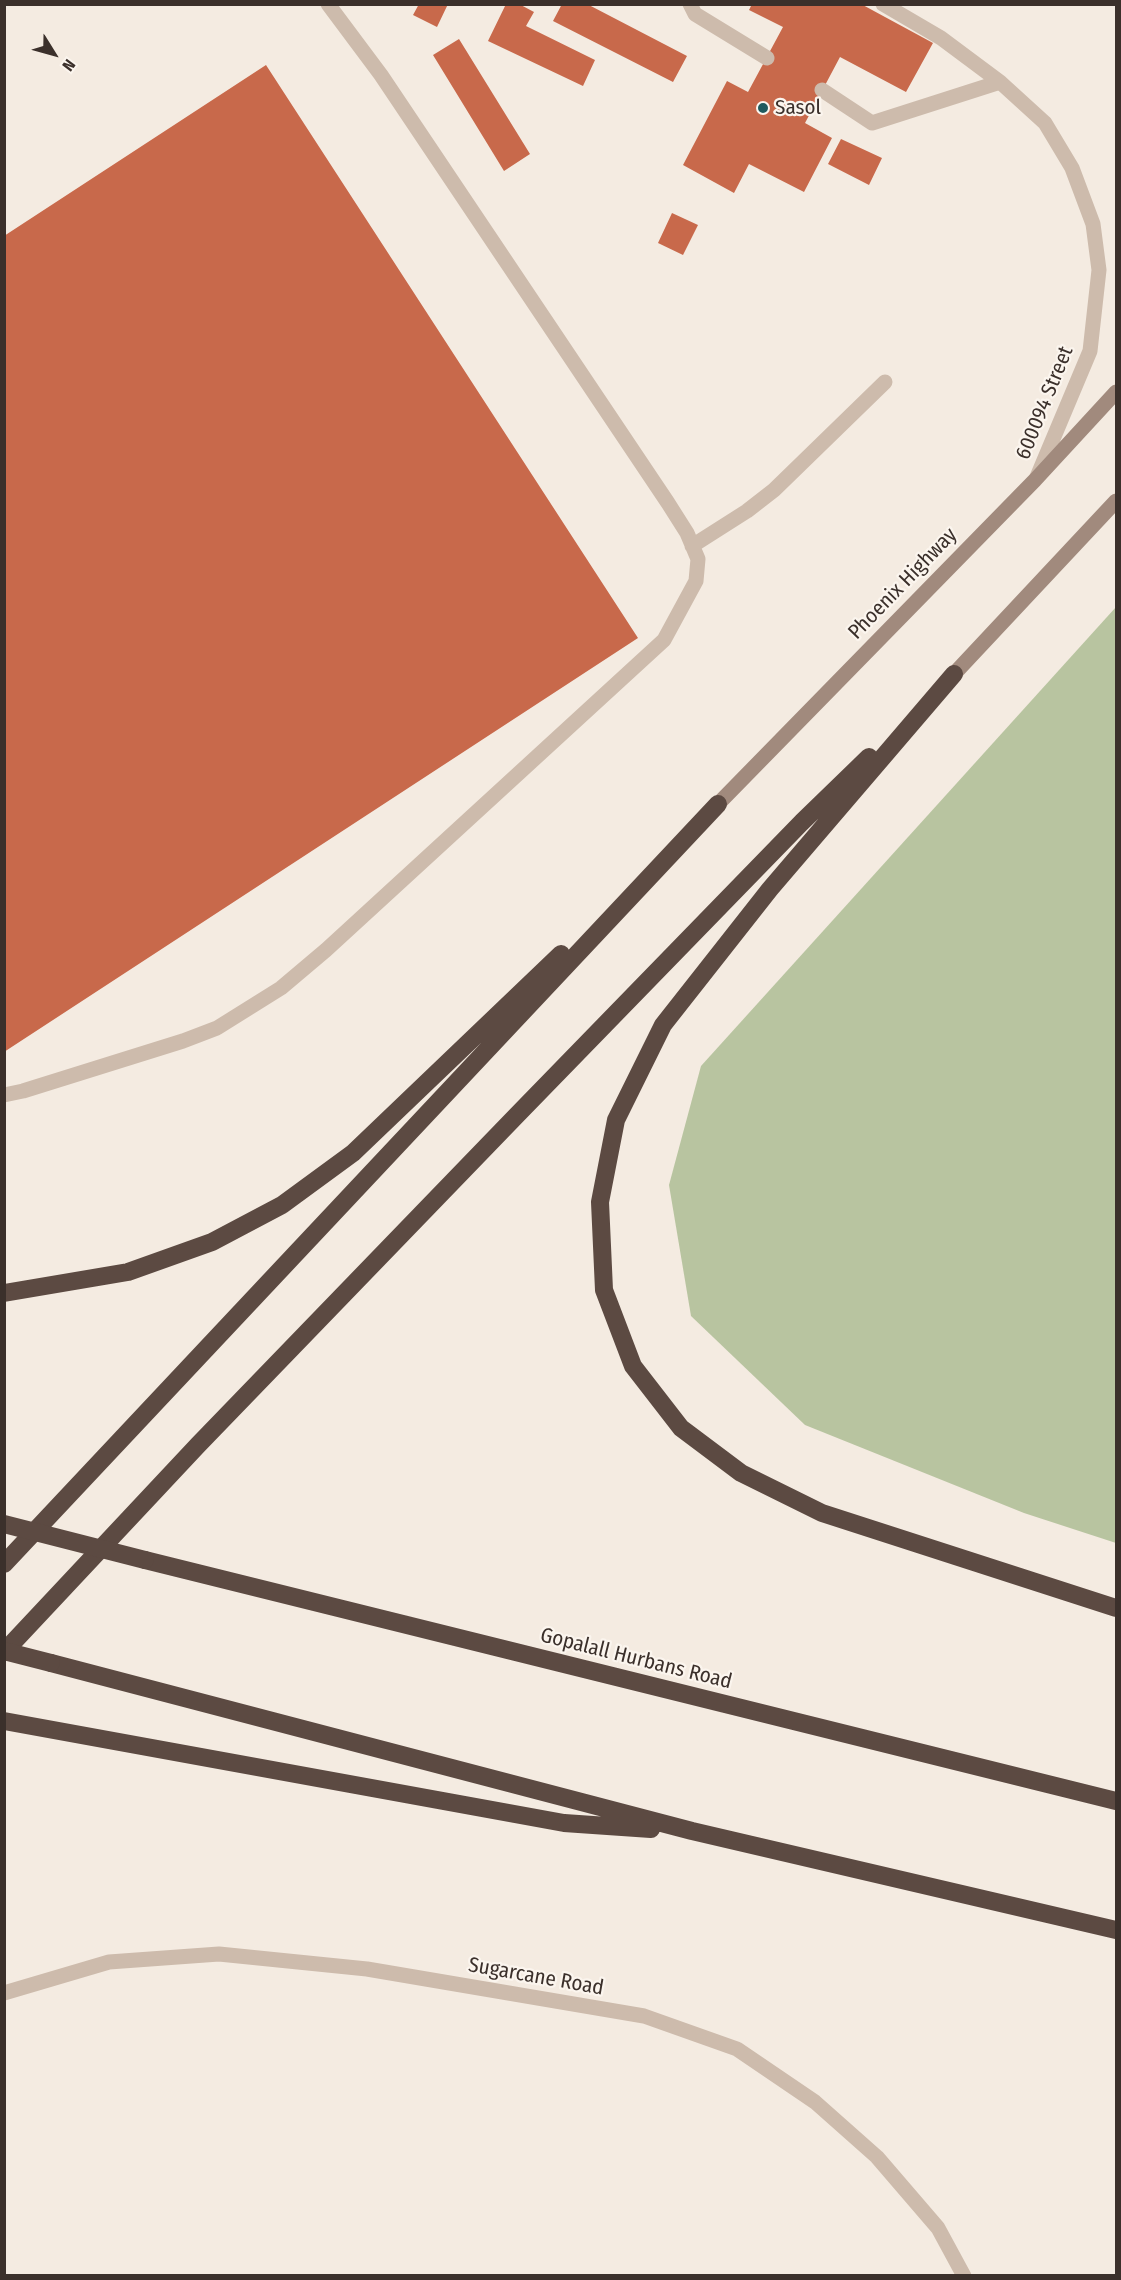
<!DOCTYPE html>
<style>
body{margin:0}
#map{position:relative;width:1121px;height:2280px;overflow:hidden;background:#f4ebe1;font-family:"Fira Sans Condensed",sans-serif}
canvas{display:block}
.frame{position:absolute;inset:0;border:6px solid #3b302b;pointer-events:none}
.north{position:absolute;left:24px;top:24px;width:60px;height:60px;-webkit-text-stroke:4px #fbf5ee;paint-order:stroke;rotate:127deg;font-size:16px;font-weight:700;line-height:24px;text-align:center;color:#3b302b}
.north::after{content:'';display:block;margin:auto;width:21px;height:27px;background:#3b302b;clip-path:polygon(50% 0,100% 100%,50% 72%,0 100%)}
</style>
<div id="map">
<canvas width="1121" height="2280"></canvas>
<div class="frame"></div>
<div class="north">N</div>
</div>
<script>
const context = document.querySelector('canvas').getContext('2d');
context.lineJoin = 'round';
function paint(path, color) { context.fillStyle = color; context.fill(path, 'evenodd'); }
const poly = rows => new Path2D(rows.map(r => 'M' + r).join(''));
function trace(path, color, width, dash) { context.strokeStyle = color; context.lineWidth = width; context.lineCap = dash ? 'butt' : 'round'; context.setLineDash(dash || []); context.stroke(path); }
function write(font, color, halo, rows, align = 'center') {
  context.font = font + ' "Fira Sans Condensed",sans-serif'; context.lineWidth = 4.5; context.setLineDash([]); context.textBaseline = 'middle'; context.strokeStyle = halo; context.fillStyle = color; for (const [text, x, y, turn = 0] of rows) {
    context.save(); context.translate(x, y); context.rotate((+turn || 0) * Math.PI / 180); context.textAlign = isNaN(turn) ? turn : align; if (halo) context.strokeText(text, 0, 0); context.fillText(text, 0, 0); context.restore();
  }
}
paint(poly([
 [1116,607,1116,1543,1024,1513,805,1425,691,1316,669,1185,701,1066]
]), '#b8c4a0');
paint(poly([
 [419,4,448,4,437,27,413,15],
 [506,4,519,4,534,12,526,26,595,60,583,86,488,41],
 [562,4,587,4,687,56,673,82,553,21],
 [752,4,861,4,933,43,906,92,840,57,805,123,832,138,804,192,749,164,734,193,683,165,727,81,748,92,783,27,749,10],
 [459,39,530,154,504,171,433,55],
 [266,65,638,638,4,1052,4,236],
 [841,139,882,158,869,185,828,164],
 [672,213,698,225,683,255,658,243]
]), '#c8694b');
trace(poly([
 [690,4,695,14,767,58],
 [883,4,941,38,1000,82,1045,123,1072,168,1093,224,1099,270,1090,351,1037,477],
 [822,90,872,123,1000,82],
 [692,546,747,511,774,490,885,382],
 [4,1095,23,1091,183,1041,217,1028,281,988,326,950,664,640,696,581,698,559,687,533,668,503,381,75,328,4]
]), '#cdbbac', 15);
trace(poly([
 [4,1993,109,1962,219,1954,367,1969,644,2016,737,2049,815,2102,877,2157,938,2228,964,2276]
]), '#cdbbac', 15);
trace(poly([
 [954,674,1116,501],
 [718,804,1035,480,1116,392]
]), '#a18a7d', 15);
trace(poly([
 [954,674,770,889,663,1025,616,1120,600,1202,604,1290,633,1366,681,1428,741,1473,822,1513,1116,1608],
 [4,1293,128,1272,212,1242,282,1205,353,1153,561,954],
 [145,1560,1116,1801],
 [4,1564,718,804],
 [4,1652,198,1445,516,1116,802,822,869,757],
 [51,1663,692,1831,1116,1930],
 [4,1721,564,1823,651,1829]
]), '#5c4a42', 18);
trace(poly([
 [4,1524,145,1560],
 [4,1651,51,1663]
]), '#5c4a42', 18);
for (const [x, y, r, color] of [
 [763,108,6,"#1f5a5e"]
]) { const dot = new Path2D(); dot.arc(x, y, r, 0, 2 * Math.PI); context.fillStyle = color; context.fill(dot); trace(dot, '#fbf5ee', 2); }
write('21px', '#3b302b', '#fbf5ee', [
 ["Sasol",775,108]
], 'left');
write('21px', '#3b302b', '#fbf5ee', [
 ["600094 Street",1045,403,-68],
 ["Phoenix Highway",903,584,-46],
 ["Gopalall Hurbans Road",636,1659,14],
 ["Sugarcane Road",536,1977,10]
]);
</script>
